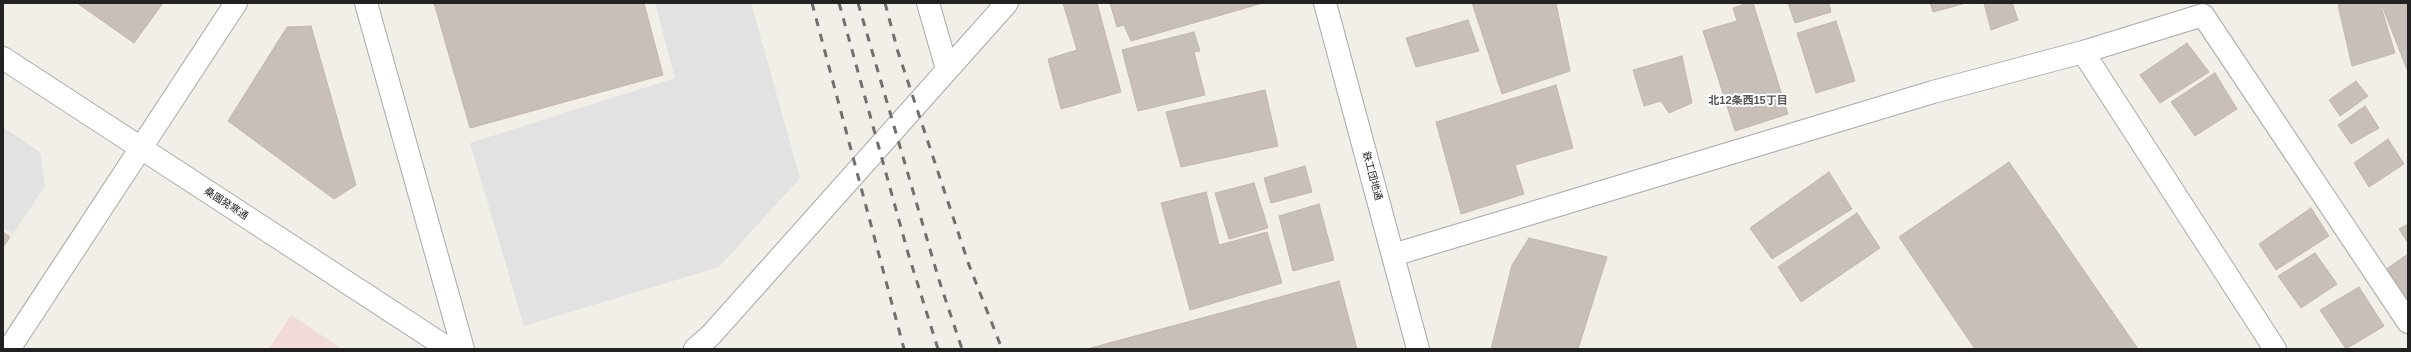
<!DOCTYPE html>
<meta charset="utf-8">
<style>
body{margin:0}
#map{position:relative;width:2411px;height:352px;overflow:hidden;background:#f2efe9;font-family:Arial,sans-serif}
canvas{display:block}
.frame{position:absolute;inset:0;border:4px solid #222;pointer-events:none}
</style>
<div id="map">
<canvas width="2411" height="352"></canvas>
<div class="frame"></div>
</div>
<script>
const context = document.querySelector('canvas').getContext('2d');
context.lineJoin = 'round';
function paint(path, color) { context.fillStyle = color; context.fill(path, 'evenodd'); }
const poly = rows => new Path2D(rows.map(r => 'M' + r).join(''));
function trace(path, color, width, dash) { context.strokeStyle = color; context.lineWidth = width; context.lineCap = dash ? 'butt' : 'round'; context.setLineDash(dash || []); context.stroke(path); }
function write(font, color, halo, rows, align = 'center') {
  context.font = font + ' Arial,"Noto Sans JP",sans-serif'; context.lineWidth = 4; context.setLineDash([]); context.textBaseline = 'middle'; context.strokeStyle = halo; context.fillStyle = color; for (const [text, x, y, turn = 0] of rows) {
    context.save(); context.translate(x, y); context.rotate((+turn || 0) * Math.PI / 180); context.textAlign = isNaN(turn) ? turn : align; if (halo) context.strokeText(text, 0, 0); context.fillText(text, 0, 0); context.restore();
  }
}
paint(poly([
 [291,315,342,349,269,349]
]), '#f2dad9');
paint(poly([
 [655,3,751,3,800,178,719,267,524,326,470,143,675,78],
 [3,127,40,152,45,186,13,234,3,227]
]), '#e2e2e2');
const building = poly([
 [77,3,163,3,134,43,77,3],
 [434,3,644,3,663,75,470,128,434,3],
 [1063,3,1097,3,1121,92,1061,109,1048,59,1077,50,1063,3],
 [1110,3,1263,3,1131,41,1124,25,1117,27,1110,3],
 [1472,3,1556,3,1570,71,1502,94,1472,3],
 [1748,3,1753,3,1788,114,1735,131,1703,31,1737,21,1733,8,1748,3],
 [1788,3,1829,3,1831,12,1795,23,1788,3],
 [1930,3,1966,3,1933,12,1930,3],
 [1984,3,2012,3,2018,20,1991,30,1984,3],
 [2343,3,2380,3,2395,53,2352,66,2338,5,2343,3],
 [2381,3,2408,3,2408,72,2381,3],
 [1468,20,1479,51,1416,67,1406,38,1468,20],
 [1836,21,1855,81,1816,93,1797,33,1836,21],
 [311,26,356,185,334,199,228,121,287,27,311,26],
 [1194,32,1200,51,1194,52,1205,95,1138,111,1122,50,1194,32],
 [2187,43,2209,72,2160,103,2140,75,2187,43],
 [1682,56,1692,103,1669,113,1661,101,1644,106,1633,70,1682,56],
 [2215,73,2237,109,2195,136,2171,102,2215,73],
 [2356,81,2368,96,2340,116,2329,100,2356,81],
 [1556,85,1573,148,1515,165,1524,194,1461,214,1436,122,1556,85],
 [1265,90,1278,146,1181,167,1166,112,1265,90],
 [2365,106,2379,128,2351,144,2338,125,2365,106],
 [2388,139,2404,164,2369,187,2354,163,2388,139],
 [2009,162,2138,349,1975,349,1899,237,2009,162],
 [1305,166,1312,192,1271,203,1264,178,1305,166],
 [1829,172,1852,209,1772,259,1750,228,1829,172],
 [1254,183,1268,228,1229,239,1215,193,1254,183],
 [1206,192,1219,245,1267,232,1282,283,1190,310,1161,203,1206,192],
 [1319,204,1334,260,1293,271,1279,216,1319,204],
 [2311,208,2329,236,2276,270,2259,244,2311,208],
 [1857,213,1880,248,1801,302,1778,267,1857,213],
 [2408,224,2408,243,2399,229,2408,224],
 [3,232,10,237,3,247,3,232],
 [1529,238,1607,257,1578,349,1491,349,1512,265,1529,238],
 [2315,253,2337,284,2301,308,2278,276,2315,253],
 [2408,254,2408,302,2385,270,2408,254],
 [1339,281,1357,349,1087,349,1339,281],
 [2359,287,2384,326,2346,349,2320,310,2359,287]
]);
paint(building, '#c7bfb8');
trace(building, '#c4b6ab', 1);
const minor = poly([
 [366,3,463,349],
 [928,3,947,69],
 [1325,3,1418,349],
 [2083,52,2275,349],
 [3,58,449,349],
 [1393,255,1933,92,2083,52,2203,15,2408,322],
 [9,349,236,3],
 [695,349,711,335,1007,3]
]);
trace(minor, '#a9a9a9', 24);
trace(minor, '#fff', 22);
trace(poly([
 [812,3,904,349],
 [839,3,908,253,938,349],
 [858,3,939,280,962,349],
 [885,3,898,52,969,265,1002,349]
]), '#707070', 3, [8, 8]);
write('10px', '#222', '#fff', [
 ["鉄工団地通",1372,176,75],
 ["桑園発寒通",226,204,33]
]);
write('bold 11px', '#555', '#fff', [
 ["北12条西15丁目",1748,101]
]);
</script>
